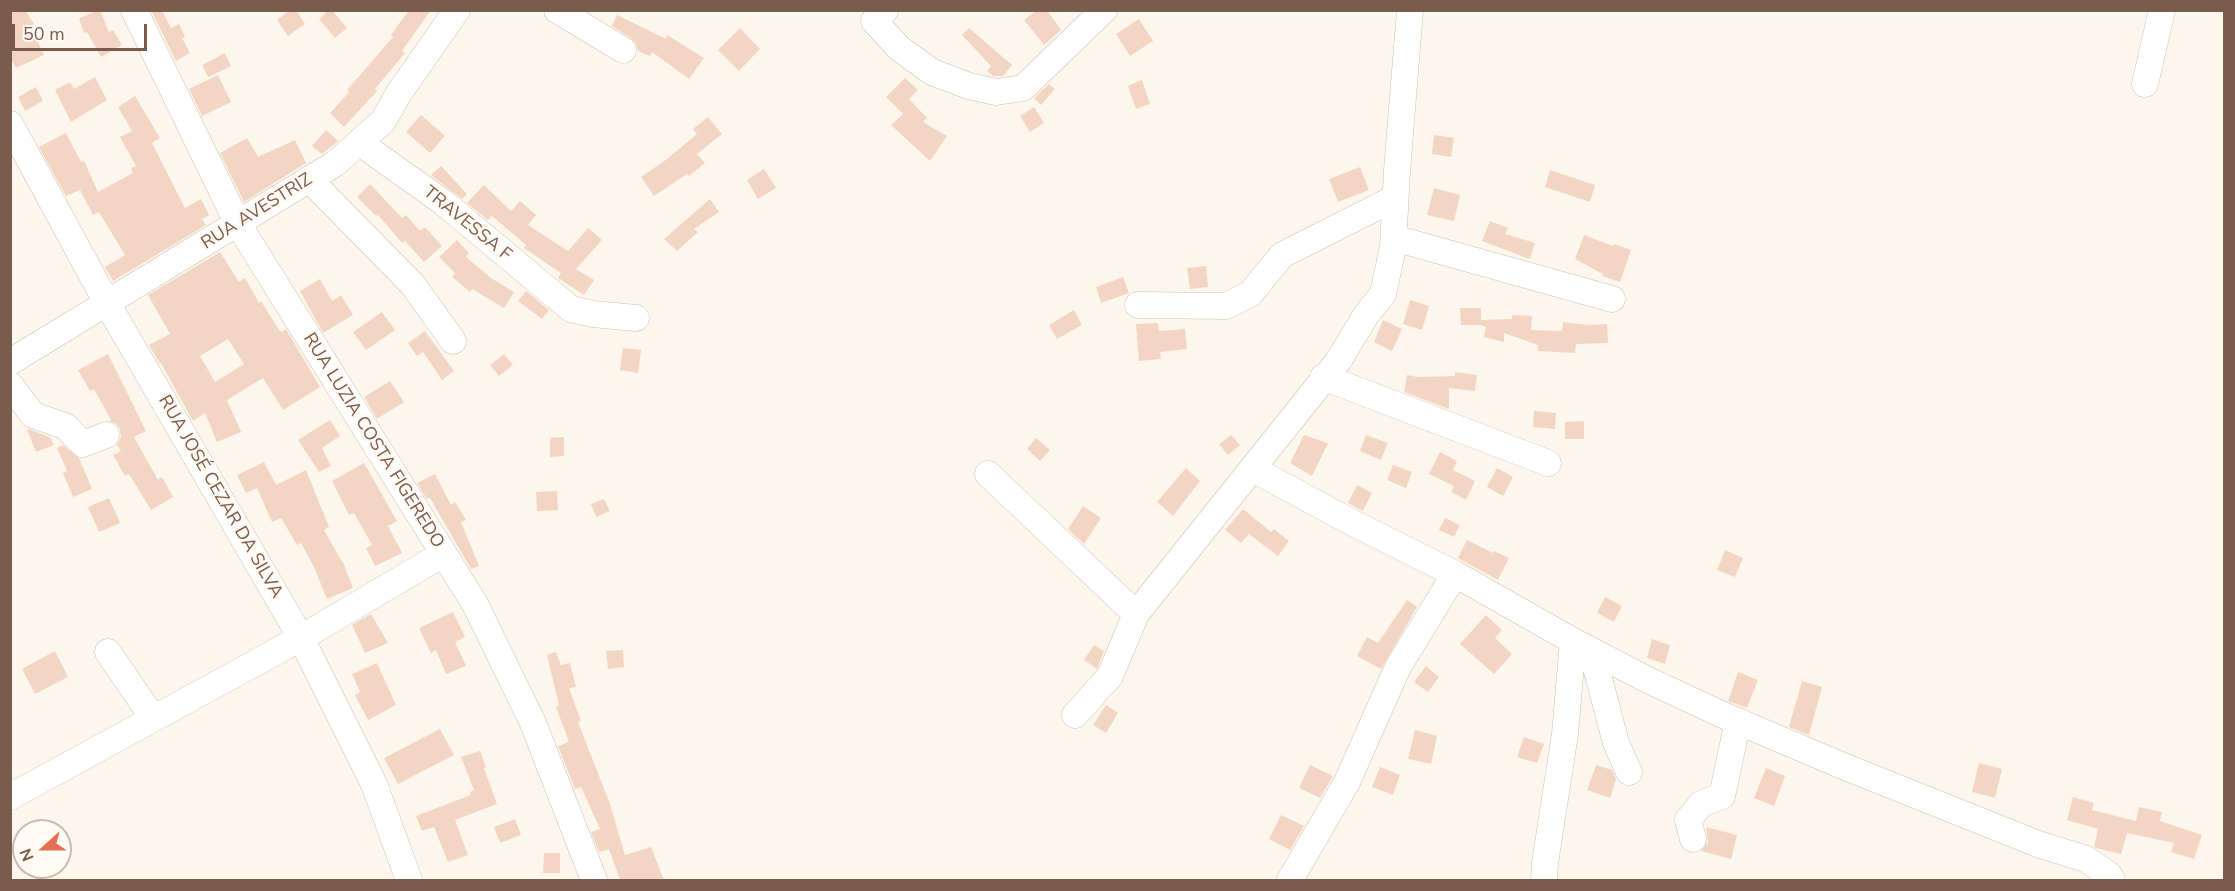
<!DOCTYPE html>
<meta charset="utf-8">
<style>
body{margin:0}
#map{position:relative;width:2235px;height:891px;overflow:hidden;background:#fdf6ec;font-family:"Nunito Sans",sans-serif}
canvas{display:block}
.frame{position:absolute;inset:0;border:12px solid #7a5c4d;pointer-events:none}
.north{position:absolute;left:12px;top:819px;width:60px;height:60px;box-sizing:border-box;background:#fffaf3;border:2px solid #cabbb1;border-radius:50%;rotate:249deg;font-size:16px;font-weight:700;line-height:24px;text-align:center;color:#7a5c4d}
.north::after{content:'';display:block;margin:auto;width:21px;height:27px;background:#e76f51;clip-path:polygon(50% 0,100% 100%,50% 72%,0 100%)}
.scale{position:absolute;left:12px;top:24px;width:135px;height:27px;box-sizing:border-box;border:3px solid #7a5c4d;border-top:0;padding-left:8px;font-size:18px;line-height:21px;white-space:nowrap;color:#7a5c4d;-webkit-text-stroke:4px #fffaf3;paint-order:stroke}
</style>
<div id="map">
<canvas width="2235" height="891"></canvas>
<div class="frame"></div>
<div class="north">N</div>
<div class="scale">50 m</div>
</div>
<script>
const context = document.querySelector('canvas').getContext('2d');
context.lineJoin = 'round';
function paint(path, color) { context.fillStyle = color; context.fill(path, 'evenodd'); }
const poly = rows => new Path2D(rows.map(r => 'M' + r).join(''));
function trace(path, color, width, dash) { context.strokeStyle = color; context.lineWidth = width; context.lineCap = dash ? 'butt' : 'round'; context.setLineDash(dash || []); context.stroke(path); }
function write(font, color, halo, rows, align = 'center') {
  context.font = font + ' "Nunito Sans",sans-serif'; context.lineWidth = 5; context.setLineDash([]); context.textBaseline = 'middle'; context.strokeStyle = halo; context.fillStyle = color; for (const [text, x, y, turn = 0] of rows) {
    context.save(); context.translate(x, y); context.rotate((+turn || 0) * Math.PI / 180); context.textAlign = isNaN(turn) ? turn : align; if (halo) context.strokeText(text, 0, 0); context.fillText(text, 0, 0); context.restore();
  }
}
paint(poly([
 [16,10,25,10,34,24,31,26,44,55,16,68,10,57,10,14],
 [100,10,109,32,113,30,122,45,101,57,87,32,84,33,79,18],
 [151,10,162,10,171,28,179,24,185,37,182,38,190,53,176,61],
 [290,10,296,10,305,24,288,36,277,20],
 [329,10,332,10,347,28,335,38,319,19],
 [409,10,431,10,402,51,405,53,375,89,377,91,344,127,330,113,349,92,347,90,393,37,391,35],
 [1037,10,1047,10,1061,30,1044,45,1024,20],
 [617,15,666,39,667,35,704,58,689,79,652,52,650,56,638,51,636,43,631,38,612,26],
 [1139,19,1153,41,1130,56,1116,34],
 [740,28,760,49,739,71,718,50],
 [969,28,1012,65,1003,76,993,76,987,71,991,66,962,35],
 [225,53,231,66,208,77,202,65],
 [218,75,231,102,202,116,189,89],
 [95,77,107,100,71,122,55,90,70,82,74,89],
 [905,78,918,90,909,99,927,118,923,122,947,136,930,161,891,125,903,114,886,97],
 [1142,80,1150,104,1136,109,1128,86],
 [1049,84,1055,89,1041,105,1034,98],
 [36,87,43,101,25,111,18,97],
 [135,96,160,138,152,143,185,208,201,199,209,215,202,219,206,225,113,281,105,267,125,255,99,212,93,215,80,190,66,196,39,147,66,133,81,162,84,161,98,192,133,173,131,168,136,166,120,137,132,131,118,107],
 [1034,107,1044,123,1030,132,1020,116],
 [421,115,445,136,430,153,406,132],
 [708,117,722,134,697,154,705,163,689,176,687,174,654,196,641,177,667,159,697,134,693,129],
 [326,130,338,141,322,154,312,146],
 [1434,135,1454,138,1451,157,1432,154],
 [247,138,258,157,295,140,306,163,244,202,220,153],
 [441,166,467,194,462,199,431,175],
 [1360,167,1369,190,1338,202,1329,179],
 [764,169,776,188,758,199,747,180],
 [1550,170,1595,185,1590,202,1545,187],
 [370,184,402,218,406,215,420,231,425,227,442,246,424,262,405,241,402,243,378,215,376,216,357,197],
 [484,185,511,211,520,201,536,215,528,225,568,251,588,228,602,240,576,269,594,280,584,295,558,278,561,273,524,248,526,245,492,216,488,220,467,203],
 [1434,188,1460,195,1454,221,1427,215],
 [710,199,719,212,694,229,698,232,677,251,664,239],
 [1490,221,1508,228,1505,234,1535,243,1530,259,1482,241],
 [1584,235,1613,246,1614,244,1631,250,1620,282,1602,276,1603,274,1575,259],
 [457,240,469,253,466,257,491,278,514,292,504,308,472,289,470,292,452,277,455,273,439,257],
 [220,252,239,282,245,278,259,303,261,301,279,330,282,332,286,329,320,387,283,410,263,378,227,400,241,432,217,442,205,413,193,421,161,363,160,364,149,345,170,334,148,295],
 [228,339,244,364,215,382,200,356],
 [1206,266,1208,287,1190,289,1187,268],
 [1123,277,1129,293,1101,303,1096,287],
 [320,279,332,301,341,295,353,315,323,333,300,291],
 [526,291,549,310,542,319,518,301],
 [1410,300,1429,306,1422,330,1403,324],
 [1460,308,1481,308,1481,320,1512,319,1512,315,1532,316,1531,330,1562,331,1563,322,1588,325,1607,324,1608,343,1576,344,1575,353,1538,351,1538,345,1504,333,1504,342,1484,337,1486,327,1481,325,1461,325],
 [1074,310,1082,325,1057,339,1049,325],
 [382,312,395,330,366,350,353,332],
 [1383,320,1402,329,1392,351,1374,342],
 [1158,323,1159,331,1185,329,1187,349,1160,352,1161,359,1139,361,1136,324],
 [425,331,454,371,442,380,423,352,417,356,408,343],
 [623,348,641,350,638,373,620,370],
 [108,354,146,431,134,437,158,480,162,477,173,497,151,510,129,474,125,476,113,455,121,451,117,445,121,437,120,429,116,424,109,421,111,420,94,389,90,391,78,370],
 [504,354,513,365,499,376,490,365],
 [1455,372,1477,375,1475,391,1449,388,1449,409,1404,392,1407,375,1418,377,1455,376],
 [390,381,404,402,377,419,364,397],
 [1534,411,1556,413,1555,429,1533,427],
 [330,420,340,436,322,448,331,466,319,472,298,440],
 [1584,421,1584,439,1565,439,1565,422],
 [29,429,50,437,54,445,36,452,27,430],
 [1231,435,1240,445,1228,455,1219,444],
 [1304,435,1328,443,1312,476,1290,463],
 [1366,435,1388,443,1381,460,1360,451],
 [564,437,564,456,550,457,550,438],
 [1036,438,1050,450,1040,461,1027,449],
 [63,445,79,458,92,489,73,497,63,473,67,471,57,448],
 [1440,452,1457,461,1453,470,1475,481,1466,500,1451,492,1454,486,1429,474],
 [264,462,276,485,306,470,329,527,324,530,344,565,353,588,327,599,314,567,301,543,297,545,281,518,272,522,257,488,246,493,237,475],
 [364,463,397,521,388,526,402,553,375,566,366,548,372,545,354,513,349,515,332,481],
 [1393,465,1412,472,1406,488,1387,480],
 [1186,468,1200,481,1173,516,1157,502],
 [1497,468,1513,477,1503,496,1487,487],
 [435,474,451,505,455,502,466,520,461,522,479,566,471,569,430,498,427,499,417,483],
 [1357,485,1372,493,1363,511,1348,503],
 [557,491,558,510,537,511,536,492],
 [109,498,120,523,99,532,88,507],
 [604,499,610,511,596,517,591,504],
 [1083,506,1101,518,1084,544,1068,529],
 [1243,509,1271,532,1274,529,1289,541,1278,556,1249,534,1241,543,1225,530],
 [1445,518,1460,525,1454,537,1439,530],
 [1467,540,1493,553,1494,551,1509,558,1498,580,1458,558],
 [1725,550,1743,558,1735,577,1717,570],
 [1605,597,1622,606,1614,622,1597,613],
 [1407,600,1417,607,1381,669,1357,656,1367,637,1378,643],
 [453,612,465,637,455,642,466,666,446,674,436,650,431,653,419,628],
 [371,614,388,643,365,653,352,625],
 [1486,615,1502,630,1495,638,1512,654,1494,674,1460,644],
 [1652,639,1670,645,1665,664,1647,658],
 [1094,645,1104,651,1097,669,1084,660],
 [623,650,624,667,608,669,606,651],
 [55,651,68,677,35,694,22,669],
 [556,652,561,665,570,663,576,687,569,688,581,721,578,722,610,804,625,855,651,847,664,880,633,880,631,874,633,880,620,880,609,849,599,852,591,832,600,829,581,787,575,789,558,746,569,742,556,707,559,705,547,655],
 [377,663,396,705,368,720,355,695,360,692,352,674],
 [1426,666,1439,677,1428,692,1414,682],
 [1738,672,1758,680,1747,708,1728,701],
 [1802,681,1822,687,1809,735,1789,727],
 [1106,705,1118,713,1106,733,1093,725],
 [440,729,454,755,398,784,384,758],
 [1415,730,1437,736,1431,764,1408,759],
 [1524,737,1544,744,1537,763,1517,757],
 [480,751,486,767,484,768,497,804,455,820,468,855,448,862,434,827,422,831,416,816,471,795,470,792,474,790,461,757],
 [1979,763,2002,769,1995,798,1972,792],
 [1310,765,1333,776,1320,798,1299,788],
 [1596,765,1612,770,1616,779,1610,798,1587,790],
 [1380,767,1400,775,1393,795,1372,787],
 [1766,768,1785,776,1774,806,1754,798],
 [2073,797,2094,803,2092,810,2136,821,2139,807,2162,812,2160,821,2202,835,2194,859,2171,852,2174,843,2127,833,2121,854,2096,848,2094,846,2098,829,2067,820],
 [1281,815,1304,826,1290,850,1269,839],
 [515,819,521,835,500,843,494,827],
 [1706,827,1737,835,1731,859,1701,851,1708,842],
 [544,853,560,853,560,873,543,873]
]), '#f3d5c3');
const minor = poly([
 [134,10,238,224,475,604,533,723,594,880],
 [557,10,623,50],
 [885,10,874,21,899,48,932,72,969,86,996,92,1023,88,1104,10],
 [2145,84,2162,10],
 [10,124,107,303,301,638,374,784,409,880],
 [360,143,444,203,571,309,593,314,636,318],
 [309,179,413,285,453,341],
 [1394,238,1612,299],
 [1138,305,1226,306,1250,294,1282,255,1395,198],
 [10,362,336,163,383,121,399,93,457,10],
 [1323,377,1548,463],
 [10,385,33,415,65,426,83,444,106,435],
 [1253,469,1349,521,1455,574,1573,641,1648,680,1723,715,1843,766,2038,844,2086,859,2109,875,2112,880],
 [988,474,1136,614],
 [108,652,153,718],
 [1592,652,1616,743,1629,772],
 [1075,715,1110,676,1136,614,1339,360,1366,315,1383,294,1393,247,1397,171,1410,10],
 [10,797,301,638,443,554],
 [1693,839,1688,820,1701,804,1722,796,1738,721],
 [1290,880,1347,782,1398,667,1455,574],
 [1544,880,1545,863,1565,734,1573,641]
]);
trace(minor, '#d1beb0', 27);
trace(minor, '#fff', 26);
write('18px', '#7a5c4d', '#fffaf3', [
 ["RUA AVESTRIZ",257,212,-32],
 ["TRAVESSA F",467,224,39],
 ["RUA LUZIA COSTA FIGEREDO",373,441,58],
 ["RUA JOSÉ CEZAR DA SILVA",220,497,60]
]);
</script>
